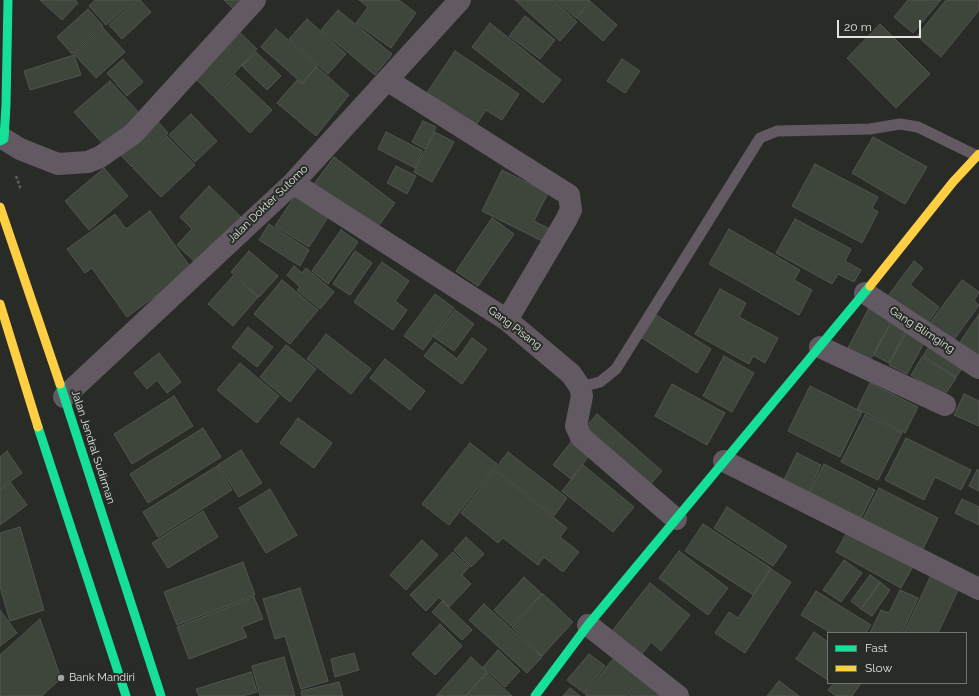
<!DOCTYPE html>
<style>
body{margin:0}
#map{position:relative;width:979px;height:696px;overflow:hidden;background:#292b27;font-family:Raleway,sans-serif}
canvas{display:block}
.legend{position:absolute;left:827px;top:632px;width:140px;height:52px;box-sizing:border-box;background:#282c26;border:1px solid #727570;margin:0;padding:5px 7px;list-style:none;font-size:12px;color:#e0e3df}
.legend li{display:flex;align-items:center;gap:8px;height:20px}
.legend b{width:20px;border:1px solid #727570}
.scale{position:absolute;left:837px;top:20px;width:84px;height:18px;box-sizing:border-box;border:2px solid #e0e3df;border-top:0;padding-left:5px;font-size:12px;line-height:14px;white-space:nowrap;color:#e0e3df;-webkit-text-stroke:3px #282c26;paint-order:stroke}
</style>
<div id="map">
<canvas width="979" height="696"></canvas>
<ul class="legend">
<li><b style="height:5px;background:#16e098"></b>Fast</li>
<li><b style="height:5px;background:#ffcf43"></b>Slow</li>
</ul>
<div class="scale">20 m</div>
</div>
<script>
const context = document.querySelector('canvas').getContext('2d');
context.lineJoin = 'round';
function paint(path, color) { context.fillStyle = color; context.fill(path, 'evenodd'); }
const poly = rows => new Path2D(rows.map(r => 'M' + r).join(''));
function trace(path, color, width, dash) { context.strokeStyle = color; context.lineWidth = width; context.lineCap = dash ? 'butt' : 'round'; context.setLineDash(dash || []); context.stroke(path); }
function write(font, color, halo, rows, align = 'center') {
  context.font = font + ' Raleway,sans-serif'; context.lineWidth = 4; context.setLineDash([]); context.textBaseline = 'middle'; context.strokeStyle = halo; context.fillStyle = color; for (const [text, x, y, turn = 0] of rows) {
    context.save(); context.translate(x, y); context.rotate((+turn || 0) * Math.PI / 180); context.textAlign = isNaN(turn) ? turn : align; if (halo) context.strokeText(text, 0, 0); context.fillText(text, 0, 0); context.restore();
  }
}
const building = poly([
 [40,0,75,0,78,3,62,20,40,0],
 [95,0,134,0,106,25,89,6,95,0],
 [136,0,140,0,151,12,122,39,109,25,136,0],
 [224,0,246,0,235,11,224,0],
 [359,0,399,0,416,13,391,48,356,23,368,7,359,0],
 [515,0,554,0,577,22,560,41,515,0],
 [556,0,589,0,590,1,576,18,556,0],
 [908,0,941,0,913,33,894,17,908,0],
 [946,0,979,0,979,10,941,57,917,36,946,0],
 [591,2,617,25,603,41,577,18,591,2],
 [88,9,103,26,72,54,57,37,88,9],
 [338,10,392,54,375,75,321,30,338,10],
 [525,16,555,40,540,59,509,36,525,16],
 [307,19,346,54,328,74,289,39,307,19],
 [490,23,561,80,543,103,472,47,490,23],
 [880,24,930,74,896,108,847,58,880,24],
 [103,28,125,52,96,78,74,54,103,28],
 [236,29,257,49,213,96,192,75,236,29],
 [276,29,317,66,302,83,261,47,276,29],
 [455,51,519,94,502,120,486,110,473,130,424,97,455,51],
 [256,52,281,76,267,90,242,66,256,52],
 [74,55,81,75,30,90,24,71,74,55],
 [123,59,143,82,127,96,107,73,123,59],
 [622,59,640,71,625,93,607,81,622,59],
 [317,67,349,95,316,136,277,103,297,80,302,84,317,67],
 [235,75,272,110,250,133,214,97,235,75],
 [110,81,140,114,105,146,74,112,110,81],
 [191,114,217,141,195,162,169,135,191,114],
 [155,118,168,133,132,167,119,153,155,118],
 [423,121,436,127,425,149,412,142,423,121],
 [386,132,423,151,415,168,378,149,386,132],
 [435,132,454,142,432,182,414,172,435,132],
 [167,136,195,165,161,197,133,168,167,136],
 [873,137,927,167,905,204,852,173,873,137],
 [334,157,395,203,375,231,314,184,334,157],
 [815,164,878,197,872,208,878,212,862,243,792,206,815,164],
 [396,166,416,176,407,194,387,183,396,166],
 [104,168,128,196,89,230,65,201,104,168],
 [502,170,548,193,534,221,550,229,544,242,482,211,502,170],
 [209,186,243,219,198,265,177,245,192,229,180,217,209,186],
 [295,196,328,217,309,247,275,226,295,196],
 [150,211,192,269,127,317,92,268,85,273,67,249,115,214,126,229,150,211],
 [492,218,514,234,478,286,456,271,492,218],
 [795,219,851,249,845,261,861,270,854,282,838,274,832,284,776,253,795,219],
 [269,224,309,250,300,266,259,240,269,224],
 [729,229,800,270,794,280,812,290,799,315,709,264,729,229],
 [341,230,358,242,328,284,312,271,341,230],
 [249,251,278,276,259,297,231,272,249,251],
 [355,251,372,263,350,295,333,284,355,251],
 [914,261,923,268,910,285,939,307,923,329,885,300,914,261],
 [382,262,409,281,395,301,407,310,393,330,354,302,382,262],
 [294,266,302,273,306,268,334,292,320,309,297,290,300,287,287,275,294,266],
 [233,276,258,297,233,326,208,304,233,276],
 [282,280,318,310,290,344,254,314,282,280],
 [962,280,979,292,974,301,979,305,951,344,927,327,962,280],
 [720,289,746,303,739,317,778,338,765,363,753,356,749,364,695,334,720,289],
 [435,294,454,308,423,350,404,336,435,294],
 [869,308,892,321,869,362,847,350,869,308],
 [455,310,474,324,454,351,434,337,455,310],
 [979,314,979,359,958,345,979,314],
 [656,315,711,349,697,373,642,338,656,315],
 [892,320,907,328,889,363,874,355,892,320],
 [248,327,273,347,257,367,232,347,248,327],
 [909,327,928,336,907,374,889,365,909,327],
 [326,334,371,369,351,394,307,359,326,334],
 [472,338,487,349,462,384,424,356,435,342,457,359,472,338],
 [933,340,967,361,956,377,923,356,933,340],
 [286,345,316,369,290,402,260,377,286,345],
 [159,353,181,382,167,393,157,380,147,389,134,373,159,353],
 [724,356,754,373,732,412,703,396,724,356],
 [922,357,956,378,944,396,911,375,922,357],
 [385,359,425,391,410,410,370,378,385,359],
 [240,363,279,396,257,423,217,390,240,363],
 [870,383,918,407,905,433,857,409,870,383],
 [672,384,725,413,707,445,655,416,672,384],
 [810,386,862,412,840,457,788,431,810,386],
 [964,394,979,401,979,426,954,415,964,394],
 [174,396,193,426,132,464,114,434,174,396],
 [597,414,662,471,648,487,583,430,597,414],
 [865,415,902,433,878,480,841,462,865,415],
 [298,418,332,443,314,468,280,443,298,418],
 [203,428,221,457,148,503,130,474,203,428],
 [574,438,592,452,571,479,553,465,574,438],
 [906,438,971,470,961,490,935,477,924,500,885,480,906,438],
 [470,443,497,464,449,525,422,504,470,443],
 [241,450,262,483,239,497,218,465,241,450],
 [7,451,22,473,0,489,0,457,7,451],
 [508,452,567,498,554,516,495,469,508,452],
 [797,453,821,465,807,496,782,484,797,453],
 [824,464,875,490,859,522,808,496,824,464],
 [583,465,634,507,613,532,562,491,583,465],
 [217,466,232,490,158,537,143,512,217,466],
 [494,470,567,528,560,537,579,552,563,572,544,557,538,565,503,538,498,543,461,513,494,470],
 [977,470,979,470,979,491,969,486,977,470],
 [11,483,27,505,0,525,0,490,11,483],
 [879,488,938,518,921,553,861,523,879,488],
 [270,489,297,535,266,553,239,508,270,489],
 [962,499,979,507,979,525,955,513,962,499],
 [727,507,787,546,773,566,714,528,727,507],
 [203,511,218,537,168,568,152,543,203,511],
 [703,524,771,568,753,595,685,551,703,524],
 [20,527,44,610,10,621,0,587,0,533,20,527],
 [850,527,915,563,901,588,836,552,850,527],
 [466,537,484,554,471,567,454,550,466,537],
 [422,540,438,555,406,590,390,575,422,540],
 [679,551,728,588,708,615,659,578,679,551],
 [453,552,469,567,462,575,471,584,449,607,439,597,426,611,410,595,453,552],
 [844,560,862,573,841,602,823,590,844,560],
 [243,562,255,595,177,625,164,592,243,562],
 [771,569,791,582,745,653,715,633,729,612,738,618,771,569],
 [933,571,961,584,938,633,904,633,933,571],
 [870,575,880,582,861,609,851,601,870,575],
 [524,577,542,594,511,626,494,610,524,577],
 [880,582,890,590,872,616,861,609,880,582],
 [650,583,690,615,661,651,651,642,639,658,609,635,650,583],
 [300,588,328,681,301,689,285,636,275,639,263,599,300,588],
 [900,590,918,598,902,633,870,633,881,610,889,613,900,590],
 [816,591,871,625,866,633,831,633,801,615,816,591],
 [543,594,573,622,542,656,512,627,543,594],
 [254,597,263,619,242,627,247,637,189,659,177,627,254,597],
 [442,601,472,630,462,640,432,612,442,601],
 [484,604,542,657,527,673,469,620,484,604],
 [0,610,17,633,0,646,0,610],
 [40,619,61,678,42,696,0,696,0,655,40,619],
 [440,624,462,646,435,675,412,654,440,624],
 [814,632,828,642,828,680,796,659,814,632],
 [498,650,520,671,505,687,483,667,498,650],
 [354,653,359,670,335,677,331,659,354,653],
 [589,654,605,666,584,693,567,680,589,654],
 [617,654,643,676,627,696,587,696,585,694,617,654],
 [284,657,295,696,260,696,252,666,284,657],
 [471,657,487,672,465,696,436,696,471,657],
 [251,672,257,692,243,696,199,696,196,689,251,672],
 [487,673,512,696,466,696,487,673],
 [645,676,662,696,629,696,645,676],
 [779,681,799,696,767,696,779,681],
 [339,682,343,696,302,696,301,691,339,682],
 [832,683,861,683,852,696,836,696,828,690,833,684,832,683],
 [570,688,580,696,563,696,570,688]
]);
paint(building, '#3e463c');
trace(building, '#525451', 1);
trace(poly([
 [16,176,21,190]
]), '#5f5a5e', 2.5, [3, 2]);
trace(poly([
 [580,387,600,382,616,369,760,138,777,131,870,129,900,124,918,127,977,156]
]), '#635963', 11);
trace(poly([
 [387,80,569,195,571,210,566,220,507,320],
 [4,139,20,149,58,164,88,162,100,157,133,134,255,0],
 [293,183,507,320,571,374,580,387,582,396,576,426,581,437,676,519],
 [865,293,979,368],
 [820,347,945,405],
 [64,397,293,183,460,0],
 [724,461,979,589],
 [588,625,678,696]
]), '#635963', 22);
trace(poly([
 [0,141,4,139,6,105,8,0],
 [60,384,161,696],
 [38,427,126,696],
 [535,696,588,625,870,286]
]), '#16e098', 9);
trace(poly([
 [0,207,60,384],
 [870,286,953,182,979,154],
 [0,304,38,427]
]), '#ffcf43', 9);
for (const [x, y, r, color] of [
 [61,678,4,"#a0a39f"]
]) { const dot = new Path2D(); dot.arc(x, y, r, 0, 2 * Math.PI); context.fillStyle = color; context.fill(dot); trace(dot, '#282c26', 1.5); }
write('11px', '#e0e3df', '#282c26', [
 ["Jalan Dokter Sutomo",268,204,-44],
 ["Gang Pisang",515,328,37],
 ["Gang Blimging",922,330,33],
 ["Jalan Jendral Sudirman",93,447,72]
]);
write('11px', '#e0e3df', '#282c26', [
 ["Bank Mandiri",69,678]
], 'left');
</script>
